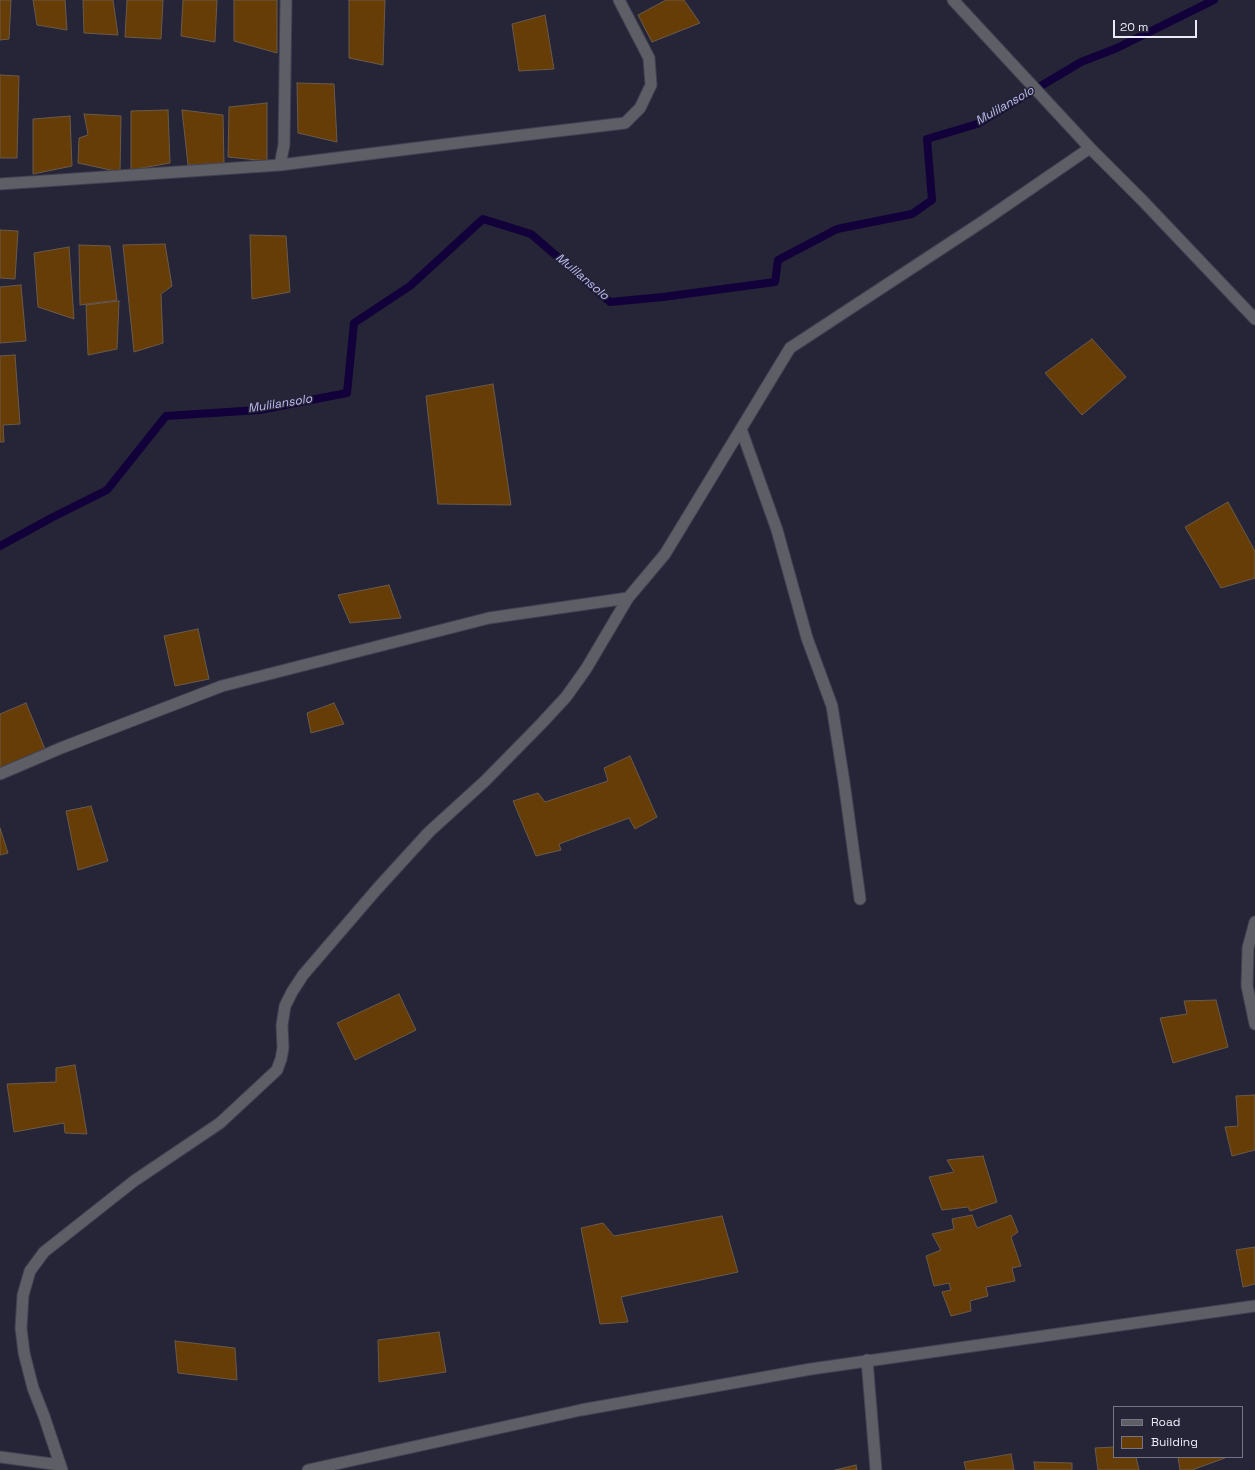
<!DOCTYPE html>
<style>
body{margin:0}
#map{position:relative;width:1255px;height:1470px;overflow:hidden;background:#262537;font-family:"Space Grotesk",sans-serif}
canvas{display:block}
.legend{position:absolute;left:1113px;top:1406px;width:130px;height:52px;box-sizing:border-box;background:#262537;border:1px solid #747483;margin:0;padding:5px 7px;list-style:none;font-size:12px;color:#eaeaf6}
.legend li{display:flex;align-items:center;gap:8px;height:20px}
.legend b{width:20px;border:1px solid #747483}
.scale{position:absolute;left:1113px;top:20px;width:84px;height:18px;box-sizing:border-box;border:2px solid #eaeaf6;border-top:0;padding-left:5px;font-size:12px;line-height:14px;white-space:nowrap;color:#eaeaf6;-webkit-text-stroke:3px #262537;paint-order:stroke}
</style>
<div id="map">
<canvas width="1255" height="1470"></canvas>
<ul class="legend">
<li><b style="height:5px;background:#5e5e67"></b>Road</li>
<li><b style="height:11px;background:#663d07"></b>Building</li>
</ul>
<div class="scale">20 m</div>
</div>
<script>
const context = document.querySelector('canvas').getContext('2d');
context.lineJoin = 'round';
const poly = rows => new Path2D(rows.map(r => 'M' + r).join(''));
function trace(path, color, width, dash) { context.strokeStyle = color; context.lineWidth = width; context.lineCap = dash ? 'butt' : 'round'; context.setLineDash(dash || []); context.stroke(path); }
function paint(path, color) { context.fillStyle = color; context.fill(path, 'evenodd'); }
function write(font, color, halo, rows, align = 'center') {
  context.font = font + ' "Space Grotesk",sans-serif'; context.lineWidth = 3; context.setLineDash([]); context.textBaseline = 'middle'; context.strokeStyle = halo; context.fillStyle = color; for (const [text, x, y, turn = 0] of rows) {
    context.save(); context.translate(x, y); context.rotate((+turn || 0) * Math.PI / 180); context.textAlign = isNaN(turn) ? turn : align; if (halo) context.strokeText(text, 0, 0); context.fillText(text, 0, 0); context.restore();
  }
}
trace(poly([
 [0,546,53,517,107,490,166,416,259,410,347,393,354,323,410,286,483,219,531,234,610,302,663,297,775,282,778,260,837,229,912,214,932,200,927,139,977,124,1081,62,1117,48,1214,0]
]), '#11003a', 8);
const building = poly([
 [0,0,11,0,9,39,0,40,0,0],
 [33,0,65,0,67,30,37,25,33,0],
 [83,0,113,0,118,35,84,33,83,0],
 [127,0,163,0,161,39,125,37,127,0],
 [183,0,217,0,215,42,181,36,183,0],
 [234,0,277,0,277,53,234,41,234,0],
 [349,0,385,0,383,65,349,58,349,0],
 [666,0,684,0,700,23,652,42,638,15,666,0],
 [545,15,554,69,519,71,512,24,545,15],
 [0,75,19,76,17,158,0,158,0,75],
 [297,83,334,84,337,142,298,133,297,83],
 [267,103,267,161,228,157,229,107,267,103],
 [168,110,170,163,131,170,131,111,168,110],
 [182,110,223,115,224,163,188,165,182,110],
 [84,114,121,116,120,172,78,163,79,138,88,135,84,114],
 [70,116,72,166,33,174,33,119,70,116],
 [0,230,18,231,15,279,0,278,0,230],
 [250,235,286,236,290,292,252,299,250,235],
 [165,244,172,286,161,294,163,343,134,352,123,245,165,244],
 [79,245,110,246,117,300,80,305,79,245],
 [69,247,74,319,38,307,34,253,69,247],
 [21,285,26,341,0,343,0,287,21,285],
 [119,301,117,349,88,355,86,305,119,301],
 [1092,339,1126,377,1082,415,1045,373,1092,339],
 [15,355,20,424,3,425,4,442,0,442,0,356,15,355],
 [493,384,511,505,438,504,426,396,493,384],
 [1228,502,1255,551,1255,578,1221,588,1185,527,1228,502],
 [389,585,401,618,350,623,338,595,389,585],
 [198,629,209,679,175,686,164,636,198,629],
 [26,703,47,754,0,770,0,714,26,703],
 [334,703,344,724,311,733,307,713,334,703],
 [630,756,657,817,635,829,629,818,559,844,561,850,536,856,513,801,538,793,545,802,608,781,604,768,630,756],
 [91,806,108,861,78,870,66,811,91,806],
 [0,828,8,853,0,855,0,828],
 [399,994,416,1030,355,1060,337,1023,399,994],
 [1216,1000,1228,1047,1173,1063,1160,1018,1187,1014,1184,1001,1216,1000],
 [75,1065,87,1134,65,1133,64,1123,14,1132,7,1084,56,1082,56,1068,75,1065],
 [1255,1095,1255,1150,1232,1156,1225,1127,1238,1126,1236,1096,1255,1095],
 [983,1156,997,1202,970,1211,968,1207,942,1210,929,1177,954,1172,947,1160,983,1156],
 [972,1215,977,1228,1011,1215,1018,1232,1011,1237,1021,1266,1012,1268,1015,1281,986,1287,988,1296,970,1301,971,1311,951,1316,942,1292,951,1290,949,1283,934,1286,926,1256,941,1250,932,1234,954,1229,952,1219,972,1215],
 [722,1216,738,1272,621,1297,628,1322,600,1324,581,1228,603,1223,614,1236,722,1216],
 [1255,1247,1255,1284,1243,1287,1236,1250,1255,1247],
 [439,1332,446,1372,379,1382,378,1340,439,1332],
 [175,1341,235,1348,237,1380,178,1373,175,1341],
 [1114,1447,1114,1457,1136,1457,1139,1470,1098,1470,1095,1448,1114,1447],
 [1011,1454,1014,1470,966,1470,964,1462,1011,1454],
 [1178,1457,1225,1457,1225,1458,1192,1470,1180,1470,1178,1457],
 [1034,1462,1072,1463,1072,1470,1035,1470,1034,1462],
 [856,1465,857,1470,835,1470,856,1465]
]);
paint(building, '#663d07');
trace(building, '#6a5a4a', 1);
const minor = poly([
 [953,0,1090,148,1142,200,1255,319],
 [280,165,284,145,286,0],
 [0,184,280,165,465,142,625,123,640,108,651,85,649,58,619,0],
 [741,429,777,530,807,638,832,706,844,782,860,899],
 [0,774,61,748,222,686,489,618,628,598],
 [1255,922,1248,948,1247,986,1255,1024],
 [867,1360,876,1470],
 [0,1457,60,1465],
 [62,1470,44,1416,33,1388,24,1353,21,1328,23,1295,30,1271,44,1252,134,1181,220,1123,277,1070,281,1059,283,1048,282,1025,285,1006,292,992,303,975,377,889,429,832,485,781,541,724,566,697,586,669,628,598,665,554,790,348,985,220,1090,148],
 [308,1470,581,1410,811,1369,1255,1306]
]);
trace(minor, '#414152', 13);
trace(minor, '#5e5e67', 11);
write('italic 12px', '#bebcf6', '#262537', [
 ["Mulilansolo",1005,106,-30],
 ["Mulilansolo",582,277,40],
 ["Mulilansolo",280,404,-9]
]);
</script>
